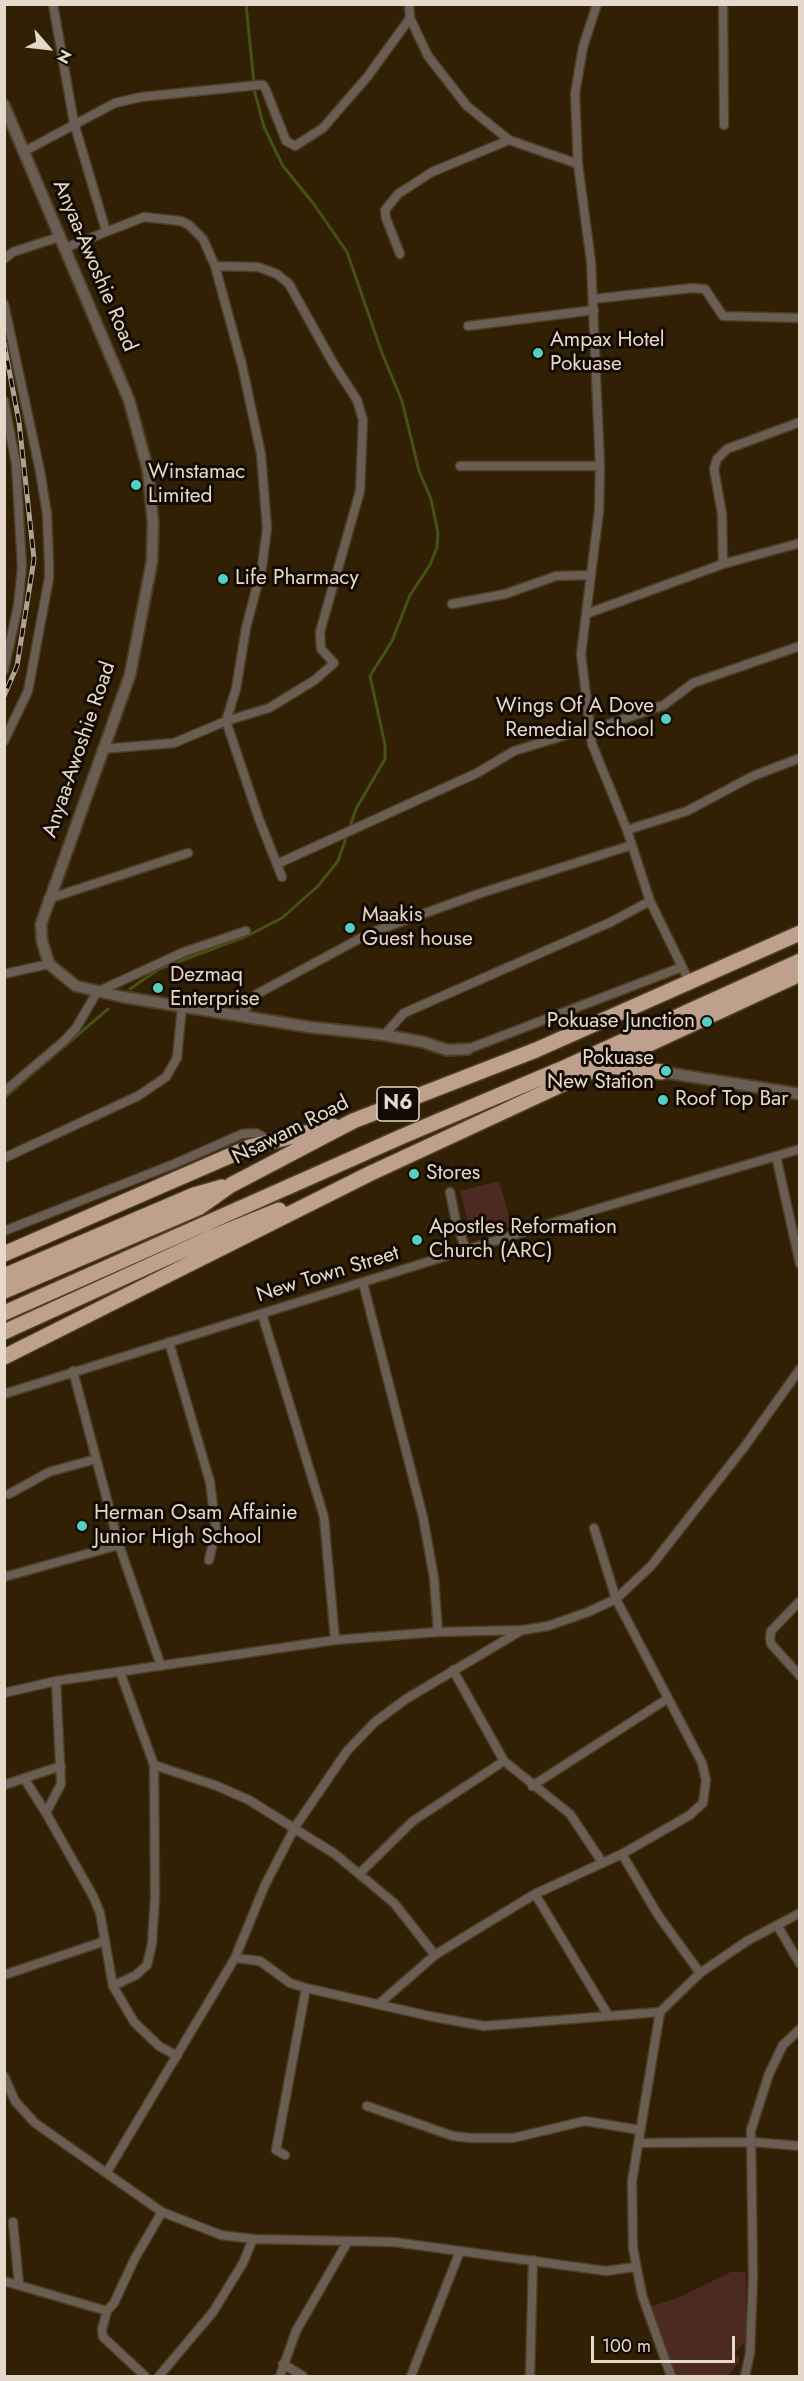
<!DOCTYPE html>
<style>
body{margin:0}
#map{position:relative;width:804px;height:2381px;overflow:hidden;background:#312004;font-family:Jost,sans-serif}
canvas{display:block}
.frame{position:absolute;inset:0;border:6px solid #e4d9ca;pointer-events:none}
.north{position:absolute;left:18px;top:18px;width:60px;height:60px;-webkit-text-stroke:4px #130b03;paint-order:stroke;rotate:118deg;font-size:16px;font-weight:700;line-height:24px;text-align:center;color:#e4d9ca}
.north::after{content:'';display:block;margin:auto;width:21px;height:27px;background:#e4d9ca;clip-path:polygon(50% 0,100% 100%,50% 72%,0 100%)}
.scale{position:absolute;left:591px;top:2336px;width:144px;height:27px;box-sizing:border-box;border:3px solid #e4d9ca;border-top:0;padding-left:8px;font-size:18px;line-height:21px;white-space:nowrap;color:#e4d9ca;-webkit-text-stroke:4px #130b03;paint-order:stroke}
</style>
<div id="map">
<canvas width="804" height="2381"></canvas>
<div class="frame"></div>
<div class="north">N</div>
<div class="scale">100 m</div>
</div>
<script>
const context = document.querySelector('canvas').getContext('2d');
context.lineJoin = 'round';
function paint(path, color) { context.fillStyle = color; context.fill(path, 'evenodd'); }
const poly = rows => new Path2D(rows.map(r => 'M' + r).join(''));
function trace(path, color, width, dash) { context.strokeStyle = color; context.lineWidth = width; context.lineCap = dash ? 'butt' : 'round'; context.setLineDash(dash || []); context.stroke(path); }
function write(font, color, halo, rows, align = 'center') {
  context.font = font + ' Jost,sans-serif'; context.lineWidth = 6; context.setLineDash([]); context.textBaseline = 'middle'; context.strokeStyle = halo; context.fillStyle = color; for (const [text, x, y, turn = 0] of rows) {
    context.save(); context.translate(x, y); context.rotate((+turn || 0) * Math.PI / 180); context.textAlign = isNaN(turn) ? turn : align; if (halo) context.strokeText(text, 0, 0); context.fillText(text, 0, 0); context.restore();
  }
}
paint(poly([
 [499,1181,512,1226,472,1237,460,1191],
 [731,2272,745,2272,746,2276,746,2335,745,2342,734,2352,740,2360,728,2376,674,2376,653,2320,652,2306,678,2298]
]), '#4c2921');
trace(poly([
 [130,989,159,969,247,936,282,918,318,886,338,861,356,809,385,759,385,745,370,676,392,641,410,595,430,565,437,547,438,533,431,499,419,471,402,401,382,353,347,252,313,203,283,166,264,127,255,93,246,4],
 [4,1098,108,1009]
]), '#445214', 3);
const minor = poly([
 [53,4,74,123,106,231],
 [409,4,410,18,428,56,467,106,509,140,578,164],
 [597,4,583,47,575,94,578,164,591,262,600,466,599,511,581,654,592,744,627,830,650,901,690,983],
 [723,4,724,125],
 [23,152,115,103,141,97,259,85,263,85,266,90,286,141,295,146,323,128,368,76,410,18],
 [65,248,144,217,181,221,189,225,203,239,215,266,242,365,261,454,267,528,262,567,246,628,236,689,226,721,174,743,102,749],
 [400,254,386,218,385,210,398,194,432,172,509,140],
 [4,259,13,252,59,237],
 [215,266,258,267,277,274,289,284,333,363,357,400,363,420,360,491,320,632,321,649,334,663,315,680,269,708,226,721,259,819,282,877],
 [593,299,692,288,705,289,723,316,800,318],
 [4,304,40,471,47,514,49,562,49,578,28,691,4,741],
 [468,326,594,310],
 [4,401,16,464,22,567,18,606,4,670],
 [460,466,600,466],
 [723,564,722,514,714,469,717,459,727,449,800,422],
 [452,604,505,594,556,576,589,575],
 [586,614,723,564,800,543],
 [589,731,664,705,693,683,800,646],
 [627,830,687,811,753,776,800,758],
 [277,864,477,773,514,751,589,728],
 [48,899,188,853],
 [4,974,49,964],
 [240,1016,257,994,370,933,481,893,632,845],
 [384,1035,404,1013,611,922,650,901],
 [468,1049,682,967],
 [4,1092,64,1041,76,1028,97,992,184,952,246,931],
 [776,1156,800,1264],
 [4,1158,138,1096,166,1077,177,1058,182,1006],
 [450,1192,456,1222,466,1250],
 [4,1231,174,1164,242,1134,256,1133,269,1140],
 [363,1283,423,1517,434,1578,438,1632],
 [262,1314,324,1517,335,1640],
 [169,1342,210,1482,216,1530,209,1560],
 [73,1371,119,1545,161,1666],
 [4,1394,597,1209,800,1149],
 [9,1494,49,1472,96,1459],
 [4,1577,119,1545],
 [800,1601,771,1631,770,1638,771,1644,800,1676],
 [453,1670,504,1761,570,1814,602,1862],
 [56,1681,61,1784,46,1813,93,1896,100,1913,105,1941],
 [4,1693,56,1681,335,1640,438,1632,523,1630,548,1626,588,1612,616,1599,651,1566,745,1446,800,1369],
 [154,1765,217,1786,249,1800,335,1854,394,1903,435,1955],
 [24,1778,46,1813],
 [4,1785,61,1766],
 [532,1786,667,1699],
 [622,1854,658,1915,700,1973],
 [359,1874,413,1821,504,1761],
 [535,1894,608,2015],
 [777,1925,800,1964],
 [235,1958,260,1961,290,1983,306,1988,429,2016,484,2026,660,2012],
 [4,1975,105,1941,113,1986,134,2022,159,2046,177,2056],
 [113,1986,136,1975,147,1965,152,1944,155,1897,154,1765,120,1672],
 [380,2003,435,1955,474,1931,535,1894,622,1854,690,1815,703,1803,706,1780,702,1763,616,1599,594,1528],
 [4,2076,15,2101,35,2123,162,2212,221,2235,253,2239,394,2242,606,2271,635,2267],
 [367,2106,453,2136,471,2138,513,2138,585,2121,640,2130],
 [639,2143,753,2142,800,2146],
 [285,2155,276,2150,306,1988],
 [107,2172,235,1958,265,1885,295,1827,347,1751,375,1722,406,1699,522,1630],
 [13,2222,19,2285],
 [4,2281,107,2311,114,2303,135,2258,162,2212],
 [107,2311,102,2329,103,2337,145,2376],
 [283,2364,303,2376],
 [159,2376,213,2312,243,2263,253,2239],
 [280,2376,296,2331,348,2241],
 [411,2376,460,2251],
 [530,2376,533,2260],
 [671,2376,642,2295,633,2248,632,2181,660,2012,700,1973,747,1941,800,1913],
 [745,2376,750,2353,753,2279,751,2130,769,2074,783,2045,800,2029]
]);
const tertiary = poly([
 [4,105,129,400,148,470,153,523,152,561,130,675,41,924,42,941,49,964,76,986,123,997,309,1027,384,1035,423,1042,447,1050,468,1049],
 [662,1072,800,1094]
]);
const trunk = poly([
 [601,1065,662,1072],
 [4,1254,250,1147,333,1126],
 [4,1276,194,1195,222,1187],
 [4,1291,200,1207,231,1185,353,1121,536,1050,800,933],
 [4,1313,403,1136,559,1070,800,961],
 [4,1332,210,1238,279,1210],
 [4,1357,369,1174,800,974]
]);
trace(minor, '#4e3e24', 11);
trace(tertiary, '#4e3e24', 14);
trace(trunk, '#4e3e24', 18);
trace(minor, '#6a5d54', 8);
trace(tertiary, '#6a5d54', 10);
trace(trunk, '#bea08d', 15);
const rail = poly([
 [4,343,19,422,34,559,17,666,4,696]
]);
trace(rail, '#afa390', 5);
trace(rail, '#130b03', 3, [9]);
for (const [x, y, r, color] of [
 [538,353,6,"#55cec4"],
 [136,485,6,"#55cec4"],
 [223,579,6,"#55cec4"],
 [666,719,6,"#55cec4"],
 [350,928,6,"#55cec4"],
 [158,988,6,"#55cec4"],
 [707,1022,6,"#55cec4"],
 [666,1071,6,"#55cec4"],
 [663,1100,6,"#55cec4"],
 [414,1174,6,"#55cec4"],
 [417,1240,6,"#55cec4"],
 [82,1526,6,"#55cec4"]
]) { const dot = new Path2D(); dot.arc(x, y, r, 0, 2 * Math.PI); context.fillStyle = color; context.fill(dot); trace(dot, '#130b03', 2); }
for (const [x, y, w] of [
 [398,1104,42]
]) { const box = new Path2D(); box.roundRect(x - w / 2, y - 17, w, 34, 4.5); context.fillStyle = '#130b03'; context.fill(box); trace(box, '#e4d9ca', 1.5); }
write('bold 20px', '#e4d9ca', null, [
 ["N6",398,1104]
]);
write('21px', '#e4d9ca', '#130b03', [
 ["Anyaa-Awoshie Road",94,266,67],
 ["Anyaa-Awoshie Road",80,750,-71],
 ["Nsawam Road",291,1131,-27],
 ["New Town Street",328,1275,-17]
]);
write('21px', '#e4d9ca', '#130b03', [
 ["Ampax Hotel",550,341],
 ["Pokuase",550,365],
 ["Winstamac",148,473],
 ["Limited",148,497],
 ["Life Pharmacy",235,579],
 ["Wings Of A Dove",654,707,"right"],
 ["Remedial School",654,731,"right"],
 ["Maakis",362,916],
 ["Guest house",362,940],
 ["Dezmaq",170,976],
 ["Enterprise",170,1000],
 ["Pokuase Junction",695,1022,"right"],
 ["Pokuase",654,1059,"right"],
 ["New Station",654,1083,"right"],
 ["Roof Top Bar",675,1100],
 ["Stores",426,1174],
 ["Apostles Reformation",429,1228],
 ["Church (ARC)",429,1252],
 ["Herman Osam Affainie",94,1514],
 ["Junior High School",94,1538]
], 'left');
</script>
